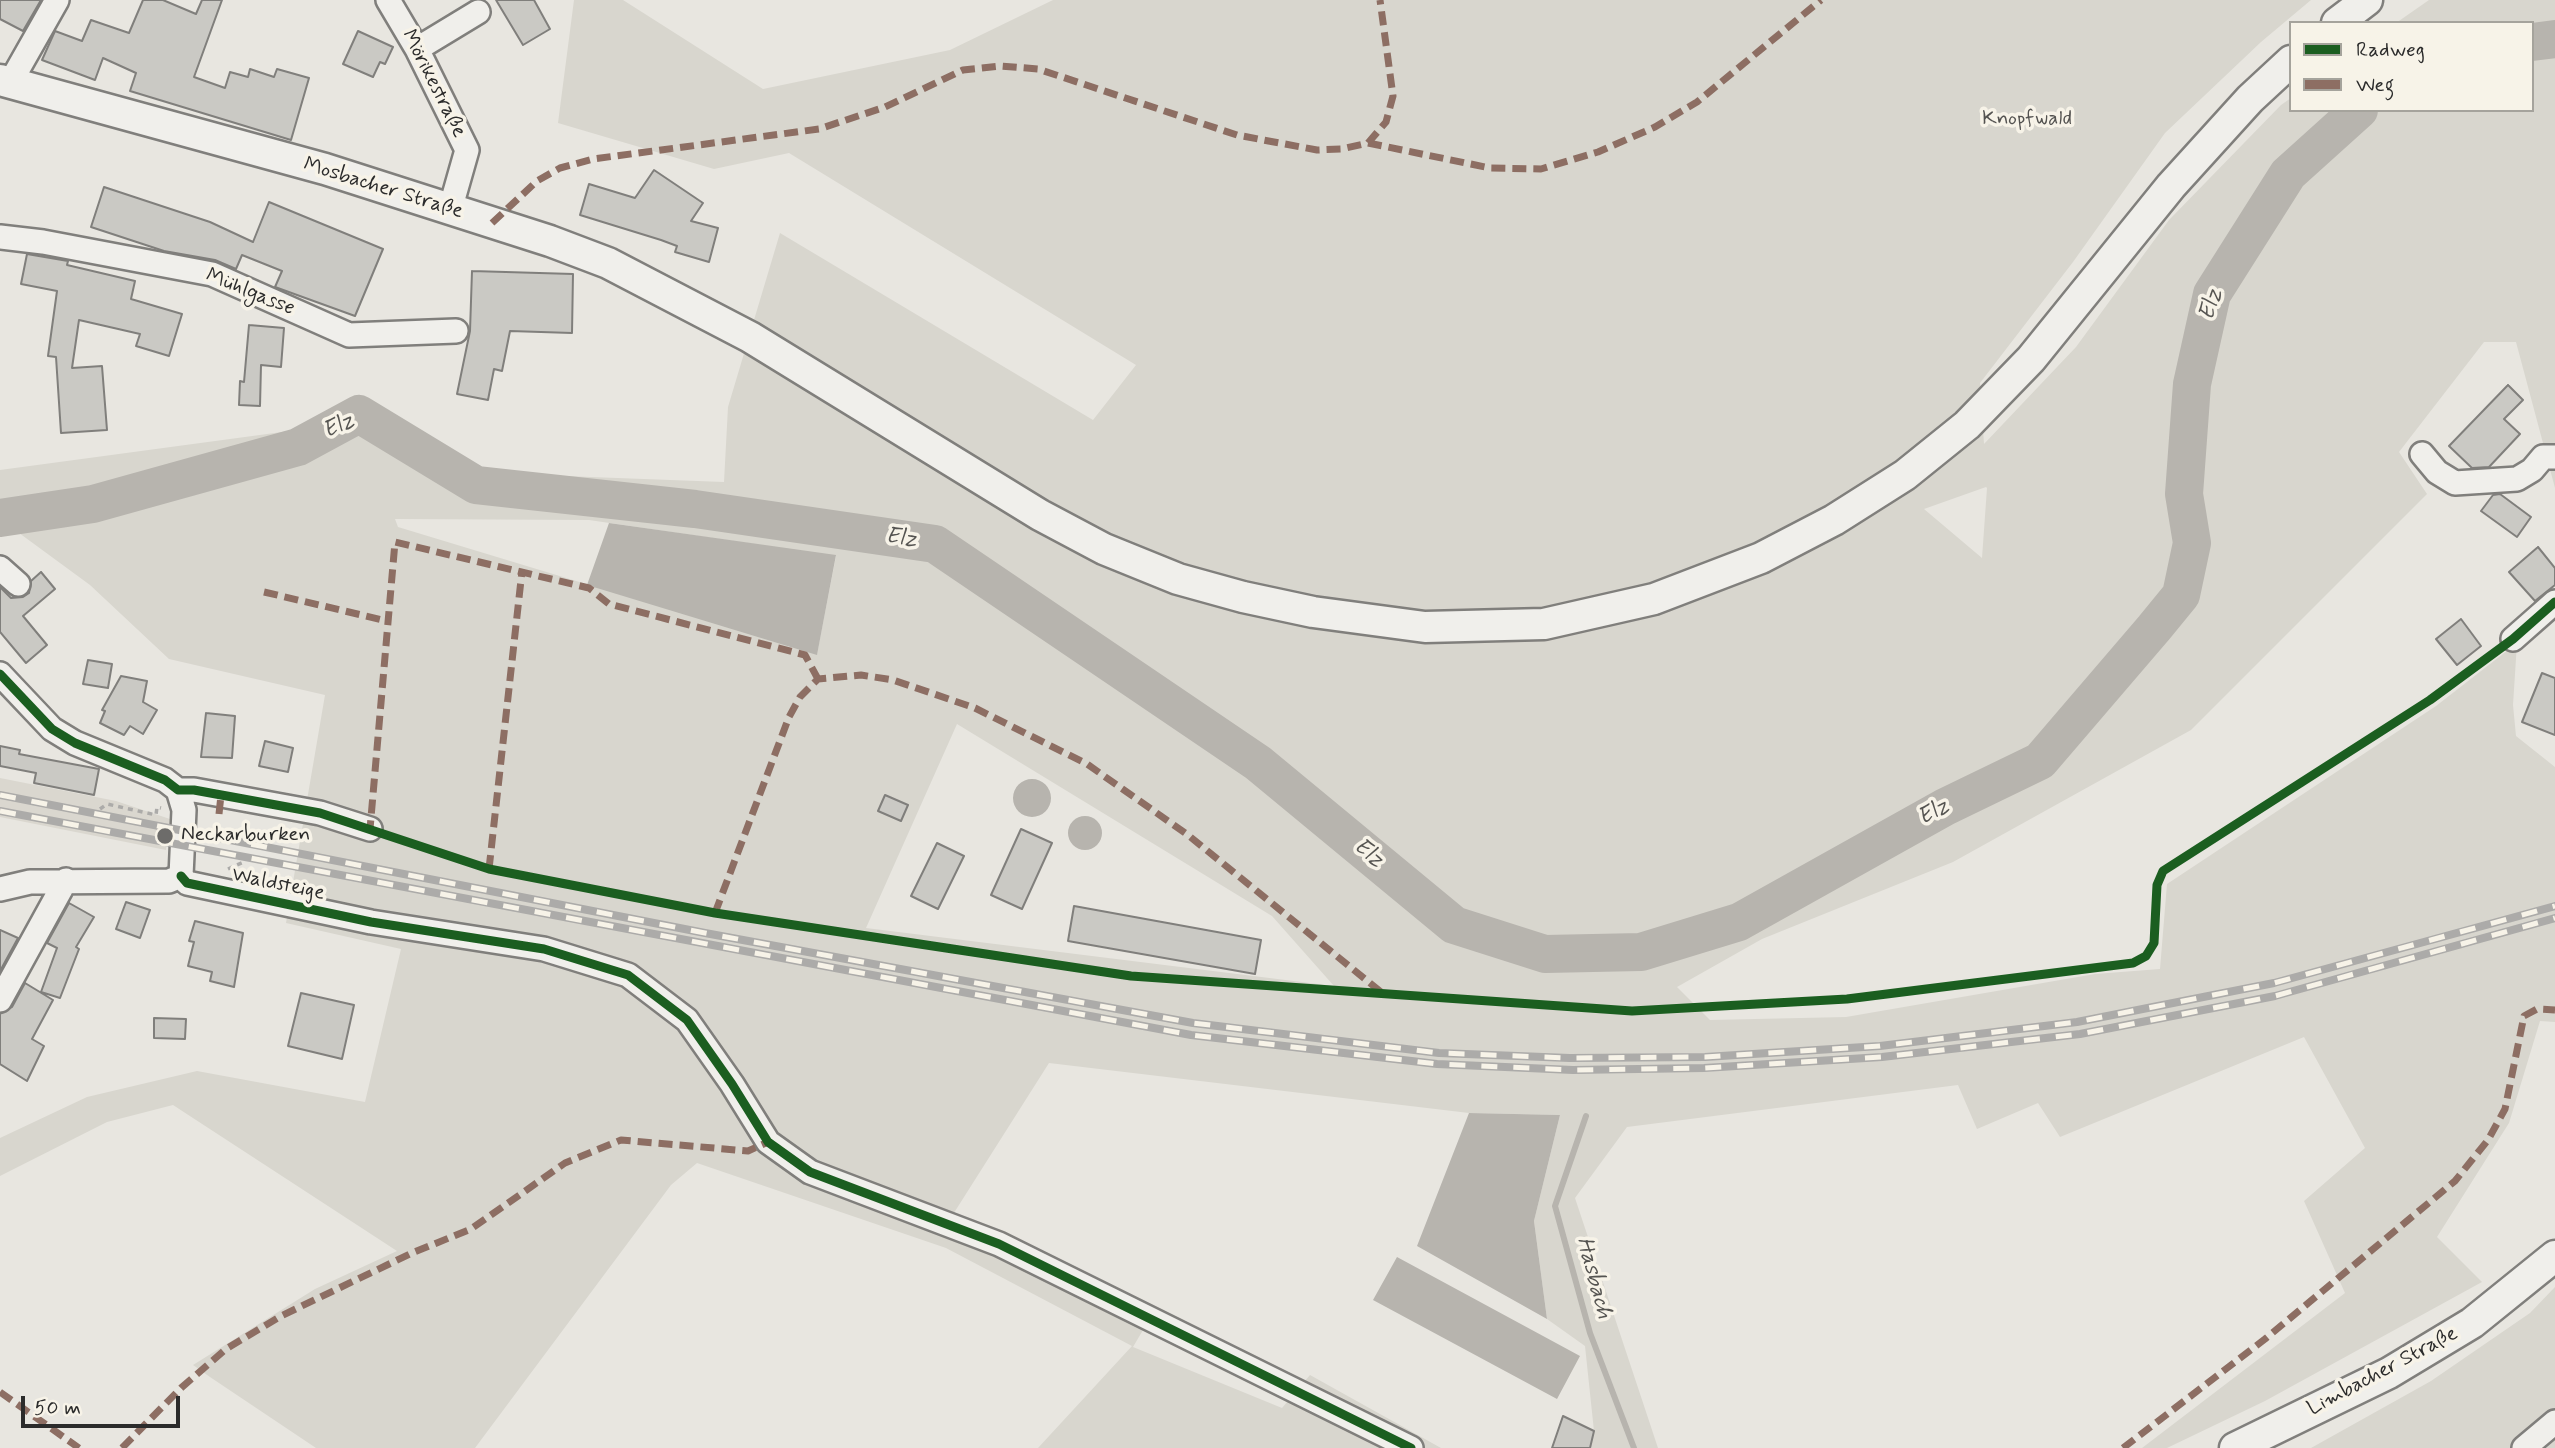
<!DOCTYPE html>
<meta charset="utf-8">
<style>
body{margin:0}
#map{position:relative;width:2555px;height:1448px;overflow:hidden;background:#e8e6e0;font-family:Mynerve,sans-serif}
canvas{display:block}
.legend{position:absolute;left:2289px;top:21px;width:245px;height:91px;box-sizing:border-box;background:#f7f3e8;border:2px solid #a5a39c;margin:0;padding:9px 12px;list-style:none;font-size:21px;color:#2b2b2b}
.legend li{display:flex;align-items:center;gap:14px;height:35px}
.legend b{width:35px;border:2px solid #a5a39c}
.scale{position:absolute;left:21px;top:1396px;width:159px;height:32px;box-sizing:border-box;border:4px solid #2b2b2b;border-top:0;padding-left:9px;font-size:21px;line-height:24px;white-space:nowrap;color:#2b2b2b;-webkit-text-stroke:5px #f7f3e8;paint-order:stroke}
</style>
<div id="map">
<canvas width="2555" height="1448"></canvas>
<ul class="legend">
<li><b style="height:9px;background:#1b5e20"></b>Radweg</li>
<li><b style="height:9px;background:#8d6e63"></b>Weg</li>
</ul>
<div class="scale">50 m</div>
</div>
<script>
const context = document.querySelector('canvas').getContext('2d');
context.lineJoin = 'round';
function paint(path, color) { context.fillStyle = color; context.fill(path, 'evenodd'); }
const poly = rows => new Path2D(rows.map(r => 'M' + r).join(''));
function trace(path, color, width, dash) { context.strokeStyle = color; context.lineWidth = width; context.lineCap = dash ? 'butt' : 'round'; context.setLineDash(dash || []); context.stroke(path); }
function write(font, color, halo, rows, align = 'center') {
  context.font = font + ' Mynerve,sans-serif'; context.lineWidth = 7; context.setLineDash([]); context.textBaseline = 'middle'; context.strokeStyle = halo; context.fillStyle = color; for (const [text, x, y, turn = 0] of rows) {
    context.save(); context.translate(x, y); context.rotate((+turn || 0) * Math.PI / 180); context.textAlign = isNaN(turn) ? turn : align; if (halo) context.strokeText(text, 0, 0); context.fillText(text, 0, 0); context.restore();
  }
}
paint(poly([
 [0,778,116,801,170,819,166,850,0,817]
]), '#dad7cf');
paint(poly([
 [574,0,623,0,763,89,950,50,1053,0,2311,0,2261,42,2165,133,2073,262,1980,383,1984,444,2076,347,2169,220,2281,105,2291,98,2291,110,2532,110,2532,23,2396,23,2429,0,2555,0,2555,488,2516,342,2484,342,2399,452,2427,494,2191,730,1953,862,1762,939,1677,987,1710,1020,1846,1017,2095,974,2160,969,2167,884,2436,706,2517,643,2513,705,2516,736,2555,767,2555,1022,2540,1021,2509,1123,2437,1237,2482,1282,2265,1401,2167,1448,2142,1448,2345,1293,2304,1201,2365,1148,2304,1037,2060,1137,2038,1103,1977,1129,1958,1085,1627,1127,1575,1198,1658,1448,1590,1448,1594,1431,1585,1346,1547,1319,1534,1221,1560,1115,1469,1113,1049,1063,945,1227,1143,1330,1133,1347,1282,1408,1310,1375,1441,1448,1038,1448,1132,1346,946,1248,697,1163,671,1185,475,1448,316,1448,210,1377,193,1365,315,1289,397,1251,173,1105,107,1122,0,1176,0,1138,87,1097,197,1071,365,1102,401,949,286,923,325,695,169,659,90,585,0,519,0,470,371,420,484,473,724,482,728,407,780,233,1093,420,1136,365,789,153,714,169,558,123],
 [1986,487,1987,488,1982,558,1924,509],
 [395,519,589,520,836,556,817,654,398,527],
 [957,724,1272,916,1334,986,866,928],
 [2555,1287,2555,1448,2311,1448,2431,1381,2530,1313]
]), '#d8d6ce');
paint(poly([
 [609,523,836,555,817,655,587,585],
 '1013 798a19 19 0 1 1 38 0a19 19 0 1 1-38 0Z',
 '1068 833a17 17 0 1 1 34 0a17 17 0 1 1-34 0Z',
 [1469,1113,1560,1115,1534,1221,1547,1319,1417,1246],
 [1397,1257,1580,1356,1557,1399,1373,1300]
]), '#b7b4ae');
trace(poly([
 [1586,1116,1555,1206,1590,1333,1634,1448]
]), '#b7b4ae', 6);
trace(poly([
 [2532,42,2555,39],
 [0,518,93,504,298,447,359,414,476,485,695,509,935,544,1258,763,1454,925,1545,954,1641,952,1739,922,1945,807,2040,761,2154,628,2181,595,2192,543,2184,494,2192,384,2212,294,2288,174,2359,110]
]), '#b7b4ae', 38);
const building = poly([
 [0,0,41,0,23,31,0,19,0,0],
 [143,0,163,0,196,14,202,0,222,0,194,77,225,88,230,72,248,77,250,69,274,77,277,69,309,78,291,140,130,91,136,73,103,58,95,80,42,60,55,31,82,41,91,20,129,33,143,0],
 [496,0,534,0,550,29,523,45,496,0],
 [358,31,393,47,385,64,380,62,373,77,343,64,358,31],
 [654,170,703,203,691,221,718,228,709,262,675,252,677,246,661,240,580,215,589,184,635,198,654,170],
 [104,187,210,222,253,242,269,202,383,249,355,316,275,287,282,271,242,255,236,269,215,260,164,251,91,227,104,187],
 [27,254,68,261,67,265,135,281,131,299,182,314,169,356,136,346,140,334,79,320,72,368,102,366,107,430,61,433,56,357,48,356,57,291,21,284,27,254],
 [472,271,573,274,572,333,510,331,502,371,494,369,488,400,457,394,470,331,472,271],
 [249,325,284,328,281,367,261,365,260,406,239,405,240,381,244,382,249,325],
 [2508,385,2523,400,2504,419,2520,434,2489,467,2472,468,2449,446,2508,385],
 [2500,494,2531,517,2517,537,2481,511,2493,495,2500,494],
 [2538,547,2555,568,2555,585,2535,601,2509,572,2538,547],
 [41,572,55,589,23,616,47,645,26,663,0,632,0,587,11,598,23,597,29,593,31,581,41,572],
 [2461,619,2481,646,2457,665,2436,639,2461,619],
 [88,660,112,664,108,688,83,684,88,660],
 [2542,673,2555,678,2555,735,2522,722,2542,673],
 [121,676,147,681,143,702,157,710,143,734,130,726,124,735,100,723,105,711,102,710,121,676],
 [206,713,235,716,232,758,201,757,206,713],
 [265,741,293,748,288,772,259,766,265,741],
 [0,746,20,750,19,754,99,769,94,795,34,783,36,773,0,766,0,746],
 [885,795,908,805,901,821,878,811,885,795],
 [1021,829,1052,843,1022,909,991,895,1021,829],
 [937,843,964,856,938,909,911,896,937,843],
 [126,902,150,910,140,938,116,929,126,902],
 [69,903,94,917,76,947,79,949,60,998,41,992,57,948,47,943,69,903],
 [1074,906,1261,940,1255,974,1068,941,1074,906],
 [195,921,243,933,234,987,210,981,212,972,188,966,194,942,189,941,195,921],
 [0,930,18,938,0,971,0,930],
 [25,983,53,1000,32,1039,44,1046,27,1081,0,1064,0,1014,12,1007,25,983],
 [301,993,354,1005,342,1059,288,1046,301,993],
 [154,1018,186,1019,185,1039,154,1038,154,1018],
 [1563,1416,1594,1431,1590,1448,1552,1448,1563,1416]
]);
paint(building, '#cac9c4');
trace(building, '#807f7c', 2);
const minor = poly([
 [388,0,417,49,467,150,450,210],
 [417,49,478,12],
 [10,83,57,0],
 [0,237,43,242,212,274,349,335,456,331],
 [2422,454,2437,472,2455,483,2517,479,2532,470,2543,457,2555,457],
 [0,568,18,584],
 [2513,639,2555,602],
 [0,674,52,729,75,743,165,780,178,790,184,810,181,876],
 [178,790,194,790,320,813,370,829],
 [181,876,187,883,371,922,544,949,628,975,687,1020,732,1084,768,1142,810,1172,999,1244,1411,1448],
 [0,889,30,882,169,881,181,876],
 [0,1000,66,880],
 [2524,1448,2555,1422]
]);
const major = poly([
 [2337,23,2367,0],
 [0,80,325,169,550,241,608,263,750,337,1040,515,1104,549,1178,579,1243,597,1313,612,1425,627,1544,624,1654,599,1761,558,1834,520,1905,475,1967,425,2031,359,2171,186,2250,99,2291,61],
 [2235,1448,2389,1373,2472,1323,2555,1256]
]);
trace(minor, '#807f7c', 28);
trace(major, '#807f7c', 35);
trace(poly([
 [100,809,107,804,156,815,157,807,161,808],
 [228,869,246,861]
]), '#acaba9', 3.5, [5, 5]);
trace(minor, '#f0efeb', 23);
trace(major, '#f0efeb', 30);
const rail = poly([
 [0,795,705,933,1193,1023,1439,1053,1570,1058,1705,1057,1880,1046,2077,1022,2274,983,2555,906],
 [0,811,1191,1035,1437,1064,1573,1070,1704,1068,1882,1057,2080,1034,2275,996,2555,918]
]);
trace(rail, '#acaba9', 8);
trace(rail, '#f7f3e8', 5, [16]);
trace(poly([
 [1368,143,1386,122,1393,96,1380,0],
 [492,223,537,181,560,168,593,159,819,129,885,107,963,70,1001,66,1038,69,1237,135,1274,142,1317,150,1341,149,1368,143,1490,168,1541,169,1598,152,1655,127,1697,102,1821,0],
 [264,592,387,621],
 [219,814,221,795],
 [375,831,370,829,395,542,589,588,609,604,805,655,818,679],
 [489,869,522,571],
 [715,913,789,717,800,697,818,679,861,675,893,680,975,708,1087,764,1188,835,1381,992],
 [0,1392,79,1448],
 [122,1448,181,1388,226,1349,281,1316,412,1253,471,1229,565,1163,621,1140,748,1151,768,1142],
 [2123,1448,2265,1339,2455,1181,2488,1140,2505,1109,2524,1016,2537,1009,2555,1010]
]), '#8d6e63', 7, [14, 7]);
trace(poly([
 [0,674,52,729,75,743,165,780,178,790,194,790,320,813,489,869,715,913,1131,976,1632,1011,1847,999,2133,963,2146,956,2154,943,2157,885,2163,871,2430,700,2513,639,2555,602],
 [181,876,187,883,371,922,544,949,628,975,687,1020,732,1084,768,1142,810,1172,999,1244,1411,1448]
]), '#1b5e20', 9);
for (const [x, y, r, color] of [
 [165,836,9,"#6d6c6a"]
]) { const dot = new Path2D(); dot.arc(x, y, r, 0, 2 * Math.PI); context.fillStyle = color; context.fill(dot); trace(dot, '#f7f3e8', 2.5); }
write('21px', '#2b2b2b', '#f7f3e8', [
 ["Mörikestraße",433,84,63],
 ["Mosbacher Straße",383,189,17],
 ["Mühlgasse",250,293,22],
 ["Waldsteige",278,885,12],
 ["Limbacher Straße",2383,1372,-28]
]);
write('21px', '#535250', '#f7f3e8', [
 ["Knopfwald",2027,120]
]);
write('21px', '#2b2b2b', '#f7f3e8', [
 ["Neckarburken",181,836]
], 'left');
write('italic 23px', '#555451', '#f7f3e8', [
 ["Elz",2212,305,-72],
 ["Elz",339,427,-24],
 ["Elz",901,539,8],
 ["Elz",1934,813,-28],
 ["Elz",1368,854,40],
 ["Hasbach",1593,1278,75]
]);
</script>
